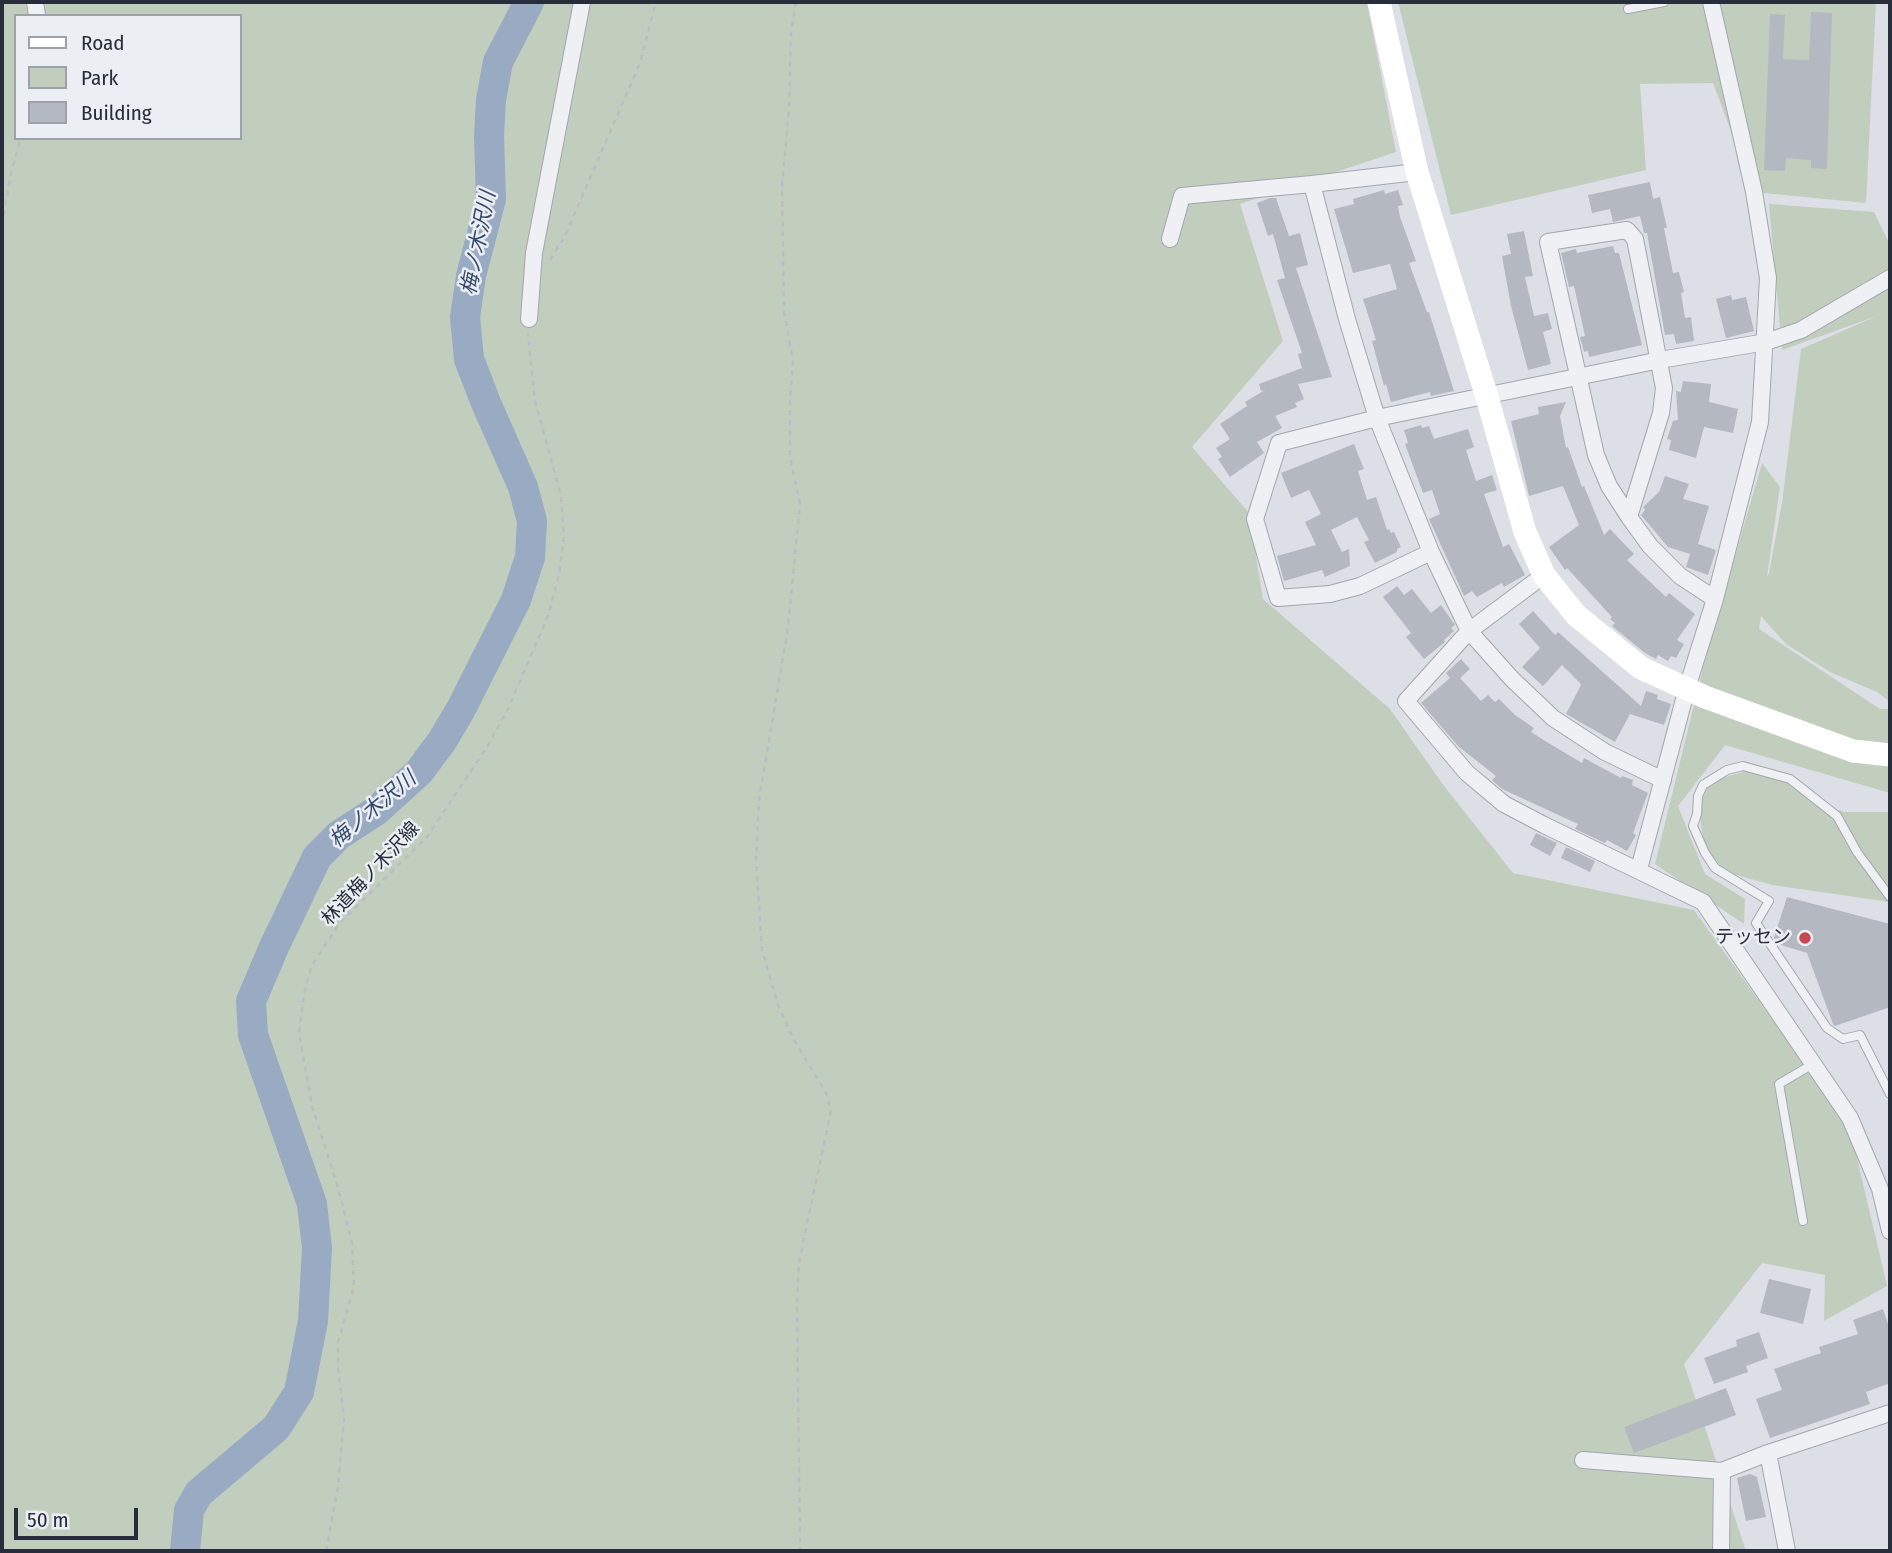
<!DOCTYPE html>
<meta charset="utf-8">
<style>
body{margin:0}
#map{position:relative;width:1892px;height:1553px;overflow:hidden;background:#dcdfe5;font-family:"Fira Sans Condensed",sans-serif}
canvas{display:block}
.frame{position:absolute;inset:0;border:4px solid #272d3a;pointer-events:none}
.legend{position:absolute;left:14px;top:14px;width:228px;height:126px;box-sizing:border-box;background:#ebeef3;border:2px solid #9da1a9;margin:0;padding:9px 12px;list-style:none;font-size:21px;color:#272d3a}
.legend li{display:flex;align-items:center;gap:14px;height:35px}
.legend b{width:35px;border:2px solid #9da1a9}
.scale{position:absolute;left:14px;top:1508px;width:124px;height:32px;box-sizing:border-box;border:4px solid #272d3a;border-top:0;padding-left:9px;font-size:21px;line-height:24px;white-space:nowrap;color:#272d3a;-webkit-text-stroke:5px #ebeef3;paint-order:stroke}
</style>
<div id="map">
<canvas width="1892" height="1553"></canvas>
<div class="frame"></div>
<ul class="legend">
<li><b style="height:9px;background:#fff"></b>Road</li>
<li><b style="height:19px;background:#c1cebe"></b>Park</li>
<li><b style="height:19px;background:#b4b8c1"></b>Building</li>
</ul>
<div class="scale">50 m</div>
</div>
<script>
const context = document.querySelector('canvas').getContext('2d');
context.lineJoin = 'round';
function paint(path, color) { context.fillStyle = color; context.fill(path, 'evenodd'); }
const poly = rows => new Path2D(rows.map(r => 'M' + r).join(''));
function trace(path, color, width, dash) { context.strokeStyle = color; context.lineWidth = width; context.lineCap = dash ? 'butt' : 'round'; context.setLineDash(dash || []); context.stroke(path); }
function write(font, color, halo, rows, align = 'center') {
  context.font = font + ' "Fira Sans Condensed","Noto Sans JP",sans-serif'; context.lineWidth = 5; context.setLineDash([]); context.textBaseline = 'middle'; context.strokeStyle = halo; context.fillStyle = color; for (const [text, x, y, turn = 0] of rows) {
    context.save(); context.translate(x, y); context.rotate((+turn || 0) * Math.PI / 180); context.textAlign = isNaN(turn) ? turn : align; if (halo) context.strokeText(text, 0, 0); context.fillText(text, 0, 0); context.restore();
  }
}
paint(poly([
 [2,2,1367,2,1396,152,1240,204,1283,341,1192,447,1249,513,1263,599,1390,709,1444,786,1513,873,1694,910,1850,1128,1887,1286,1824,1321,1825,1275,1762,1263,1684,1364,1746,1551,2,1551],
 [16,16,240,16,240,138,16,138],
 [1398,2,1876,2,1866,203,1754,192,1713,83,1640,84,1646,170,1451,215],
 [1769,204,1874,212,1890,245,1890,702,1877,692,1830,672,1786,644,1761,616,1759,629,1880,709,1890,709,1890,793,1725,745,1678,806,1705,874,1745,899,1744,924,1655,864,1704,664,1762,463,1780,487,1767,577,1769,573,1782,503,1801,349,1877,316,1782,350],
 [1753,769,1809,787,1825,806,1844,812,1890,812,1890,902,1772,885,1730,873,1705,853,1698,802,1708,782]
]), '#c1cebe');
trace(poly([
 [185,1551,189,1510,199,1493,276,1428,299,1392,313,1321,317,1248,312,1204,253,1035,251,1001,274,947,317,857,339,835,376,811,419,772,442,741,461,709,516,600,530,557,532,521,523,487,486,403,469,359,465,317,471,276,491,199,489,136,491,100,498,62,529,2]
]), '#99aac3', 30);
paint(poly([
 [1811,12,1832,13,1827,169,1811,168,1811,160,1786,158,1785,171,1764,170,1770,14,1785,15,1783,59,1809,60],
 [1650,182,1653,199,1660,197,1667,228,1664,228,1673,273,1679,272,1684,292,1681,293,1685,318,1691,317,1694,341,1676,344,1674,334,1665,335,1647,233,1644,233,1640,216,1613,222,1610,209,1592,213,1588,195],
 [1384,190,1385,194,1398,190,1403,205,1398,206,1400,217,1416,261,1409,263,1427,312,1429,312,1454,391,1431,396,1430,392,1391,402,1386,384,1384,386,1372,341,1376,340,1363,299,1397,289,1390,264,1353,273,1334,209,1354,204,1353,199],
 [1270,198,1276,198,1289,236,1300,233,1308,265,1296,268,1332,377,1298,384,1304,399,1295,403,1297,407,1275,416,1282,428,1257,442,1264,453,1230,477,1218,459,1222,457,1216,448,1230,439,1220,424,1247,406,1245,402,1265,390,1261,391,1259,384,1302,368,1298,354,1302,353,1277,280,1285,278,1273,234,1268,236,1257,203],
 [1524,231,1533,276,1525,277,1534,316,1548,313,1552,329,1543,332,1551,364,1528,370,1511,306,1502,256,1511,254,1507,234],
 [1613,246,1615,253,1619,253,1642,345,1589,357,1588,351,1584,352,1580,337,1585,336,1574,286,1569,287,1561,253,1576,249,1577,253],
 [1731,295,1732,300,1746,297,1754,331,1726,338,1716,299],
 [1683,381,1711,384,1709,402,1738,409,1733,433,1704,427,1696,458,1669,450,1671,440,1667,439,1673,421,1678,420,1676,391,1681,392],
 [1566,402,1560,416,1566,448,1568,447,1582,487,1584,486,1604,535,1610,529,1634,554,1627,560,1666,597,1669,593,1695,614,1677,640,1684,644,1676,658,1671,656,1668,661,1658,655,1656,659,1645,653,1612,626,1615,623,1610,619,1612,617,1567,568,1565,570,1549,547,1579,525,1563,486,1529,496,1511,421,1539,414,1538,407],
 [1421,425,1422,428,1429,426,1434,439,1468,429,1474,447,1466,450,1476,481,1492,475,1497,490,1484,494,1503,547,1509,544,1525,575,1504,587,1502,583,1477,597,1472,591,1464,596,1429,519,1440,514,1432,490,1423,493,1405,444,1408,443,1404,430],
 [1354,444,1364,469,1358,471,1367,500,1376,497,1387,530,1389,529,1391,533,1394,532,1401,547,1397,549,1397,552,1375,563,1364,542,1369,540,1357,517,1331,530,1342,552,1349,549,1350,566,1325,577,1322,570,1284,581,1277,556,1316,545,1305,522,1321,514,1309,490,1291,498,1281,473],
 [1665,476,1689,484,1683,499,1709,506,1698,544,1716,550,1708,575,1686,567,1690,554,1668,547,1641,515,1645,510,1643,507,1659,492],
 [1397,586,1404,595,1412,589,1431,613,1441,605,1455,625,1451,628,1454,631,1444,640,1445,642,1424,659,1406,637,1411,633,1383,597],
 [1533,611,1555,635,1558,632,1641,706,1646,691,1658,695,1657,699,1671,704,1664,725,1630,714,1615,742,1566,714,1581,685,1580,683,1562,665,1543,686,1522,667,1540,648,1519,624],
 [1461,659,1470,669,1460,678,1481,701,1488,695,1495,702,1499,699,1515,715,1534,728,1531,732,1545,741,1582,763,1584,758,1621,778,1622,776,1633,780,1632,785,1648,793,1633,833,1636,835,1627,851,1607,840,1605,843,1575,829,1578,824,1502,789,1492,780,1496,776,1458,746,1421,703,1450,678,1446,673],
 [1536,833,1557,843,1550,856,1530,845],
 [1566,847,1595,861,1590,872,1561,858],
 [1787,897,1890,924,1890,1007,1835,1026,1833,1024,1807,953,1778,944,1774,938],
 [1769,1279,1811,1289,1803,1324,1760,1313],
 [1883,1309,1890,1330,1890,1383,1866,1392,1870,1404,1770,1438,1756,1399,1782,1390,1774,1369,1821,1353,1819,1347,1858,1334,1853,1320],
 [1759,1332,1768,1358,1746,1366,1748,1372,1714,1384,1704,1358,1737,1346,1736,1340],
 [1726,1388,1736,1415,1634,1453,1624,1427],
 [1750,1474,1757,1477,1766,1517,1746,1521,1737,1478]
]), '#b4b8c1');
const lane = poly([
 [1628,9,1664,2],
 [1890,897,1857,852,1837,816,1790,779,1743,766,1727,770,1703,785,1698,796,1697,814,1693,826,1705,853,1715,868,1769,901,1756,923,1827,1028,1843,1039,1860,1035,1890,1094],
 [1803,1221,1779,1084,1813,1064]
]);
const street = poly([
 [35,2,37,16],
 [1417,172,1312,184,1347,319,1377,418,1431,552,1469,631,1512,679,1553,718,1605,752,1663,780],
 [1170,239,1182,196,1312,184],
 [529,319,534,253,582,2],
 [1629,517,1661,413,1664,388,1635,239,1627,230,1548,242,1596,455,1609,486,1629,517,1650,546,1680,576,1715,599],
 [1431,552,1360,586,1330,594,1278,598,1255,519,1279,443,1377,418,1660,360,1766,342,1801,330,1890,278],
 [1544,575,1469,631,1406,701,1467,773,1504,804,1544,825,1703,902,1850,1118,1880,1189,1890,1231],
 [1639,869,1687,688,1715,599,1760,422,1768,278,1754,192,1711,2],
 [1583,1460,1722,1471,1768,1453],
 [1721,1551,1722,1471],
 [1787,1551,1768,1453,1890,1413]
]);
trace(lane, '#a2a6ae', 10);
trace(street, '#a2a6ae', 18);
trace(poly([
 [796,2,791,33,789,109,782,187,784,312,793,361,790,400,790,457,800,504,788,627,759,800,756,859,762,950,778,1005,793,1038,826,1093,831,1111,799,1262,797,1303,800,1551],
 [2,225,11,173,21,138],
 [550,260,565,236,640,63,656,2],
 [326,1551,338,1487,344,1419,338,1365,338,1342,354,1287,352,1243,339,1191,312,1106,299,1033,304,994,312,965,339,924,427,837,487,747,508,709,548,616,559,575,564,536,561,496,535,401,528,333]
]), '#babdc4', 2.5, [5, 5]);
trace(lane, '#eef0f4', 8);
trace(street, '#eef0f4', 16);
trace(poly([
 [1379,2,1417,172,1487,397,1525,532,1544,575,1576,615,1641,668,1705,697,1853,751,1890,755]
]), '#fff', 23);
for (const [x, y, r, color] of [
 [1805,938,7,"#c44751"]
]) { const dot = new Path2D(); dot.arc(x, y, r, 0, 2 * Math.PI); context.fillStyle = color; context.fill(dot); trace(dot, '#ebeef3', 2.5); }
write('19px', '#272d3a', '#ebeef3', [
 ["林道梅ノ木沢線",371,874,-47]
]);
write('19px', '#272d3a', '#ebeef3', [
 ["テッセン",1791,938]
], 'right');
write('italic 21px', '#34496b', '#ebeef3', [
 ["梅ノ木沢川",479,243,-79],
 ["梅ノ木沢川",373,810,-40]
]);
</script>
